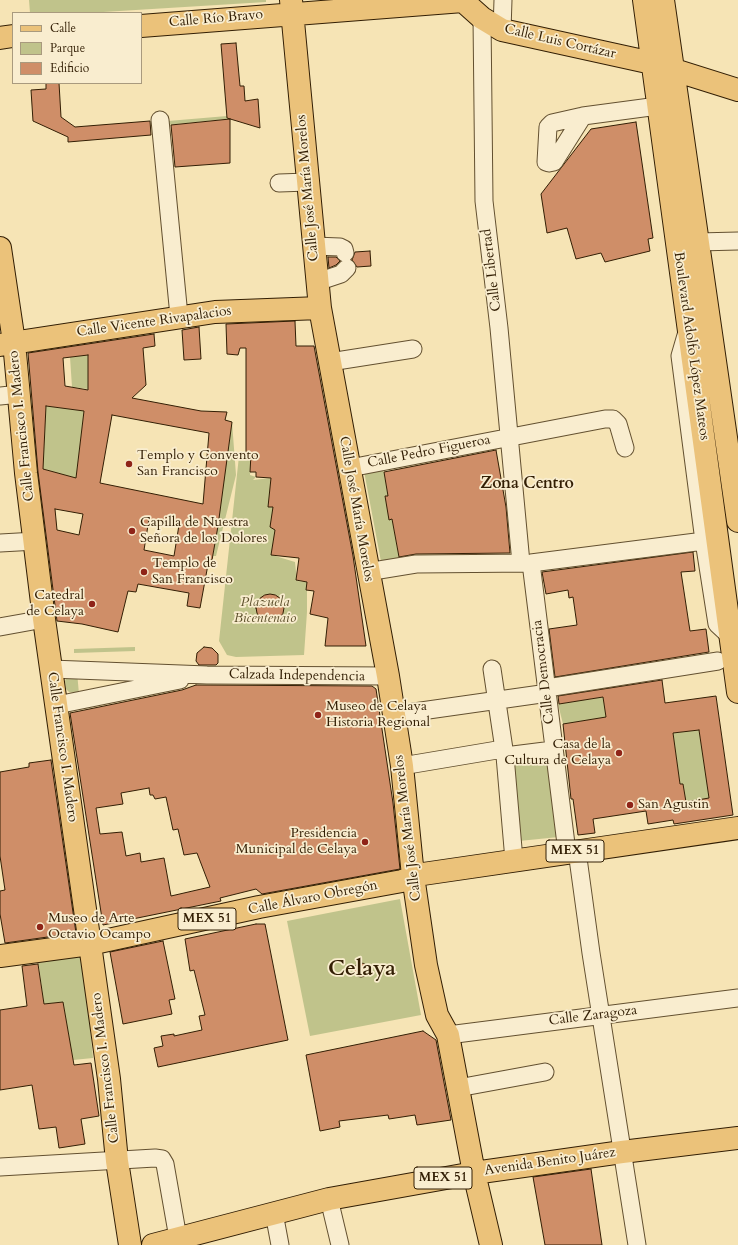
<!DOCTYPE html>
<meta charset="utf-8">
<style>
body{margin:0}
#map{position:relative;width:738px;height:1245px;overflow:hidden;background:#f6e4b5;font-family:Cardo,serif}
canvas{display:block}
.legend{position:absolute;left:12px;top:12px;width:130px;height:72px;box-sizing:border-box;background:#f9edcf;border:1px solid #a99a7e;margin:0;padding:5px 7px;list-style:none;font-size:12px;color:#321e04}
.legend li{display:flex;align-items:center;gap:8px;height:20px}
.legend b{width:20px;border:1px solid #a99a7e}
</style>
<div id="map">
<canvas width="738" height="1245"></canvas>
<ul class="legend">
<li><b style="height:5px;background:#ebc27a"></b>Calle</li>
<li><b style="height:11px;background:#c0c38b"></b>Parque</li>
<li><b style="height:11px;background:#cf8e68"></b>Edificio</li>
</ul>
</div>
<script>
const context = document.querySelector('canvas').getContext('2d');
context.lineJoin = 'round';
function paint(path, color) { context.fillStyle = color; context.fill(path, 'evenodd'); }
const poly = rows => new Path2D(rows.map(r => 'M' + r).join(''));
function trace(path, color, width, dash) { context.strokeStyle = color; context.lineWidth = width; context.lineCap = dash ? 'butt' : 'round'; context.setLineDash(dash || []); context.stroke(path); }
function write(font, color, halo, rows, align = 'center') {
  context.font = font + ' Cardo,serif'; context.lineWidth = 3.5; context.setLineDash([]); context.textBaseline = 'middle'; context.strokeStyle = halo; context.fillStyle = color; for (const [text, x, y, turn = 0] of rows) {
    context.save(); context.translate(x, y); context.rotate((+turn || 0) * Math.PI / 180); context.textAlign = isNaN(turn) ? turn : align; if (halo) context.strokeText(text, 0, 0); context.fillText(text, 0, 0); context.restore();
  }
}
paint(poly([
 [29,0,266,0,266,2,87,13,30,13],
 [227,116,227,119,168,125,168,121],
 [88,355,88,389,72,387,70,357],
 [46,406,84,411,76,478,43,469],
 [232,422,236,475,216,556,213,556],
 [239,456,251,458,250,475,256,477,253,480,271,478,269,507,275,507,275,530,272,555,295,562,297,581,307,582,307,612,304,655,236,657,227,655,219,641],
 [383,468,388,496,385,496,389,520,392,519,400,564,382,567,364,471],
 [135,647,135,651,74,653,74,649],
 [77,672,79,694,69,692,66,689,65,681,67,676],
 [603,697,606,717,563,724,558,704],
 [699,730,709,798,686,802,683,784,680,784,673,733],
 [550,760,559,837,519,841,511,766],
 [400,899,421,1015,310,1036,287,921],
 [83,957,93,1058,73,1060,63,1002,44,1004,38,959]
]), '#c0c38b');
const building = poly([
 [236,43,240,86,244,86,245,101,258,99,260,128,227,118,221,44,236,43],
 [46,83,59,83,61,117,75,127,150,121,151,135,68,142,68,137,33,121,31,90,46,89,46,83],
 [230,119,230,163,175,167,171,125,230,119],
 [636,122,653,238,648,239,650,251,605,262,601,253,576,259,567,228,547,233,541,194,591,129,636,122],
 [370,251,371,266,357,267,352,260,355,252,370,251],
 [328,257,336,257,340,261,336,265,329,268,328,257],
 [295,321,296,346,314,346,353,556,366,646,325,646,328,618,310,614,314,591,306,590,307,582,296,580,299,558,271,555,275,530,270,527,273,507,268,507,271,478,256,477,256,472,250,472,251,454,246,454,246,348,240,348,238,355,227,354,226,324,295,321],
 [199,327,201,359,184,360,182,330,199,327],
 [154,334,155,346,143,348,146,385,132,398,201,411,227,412,225,420,232,422,218,526,212,560,209,559,200,608,187,606,189,593,138,584,136,592,128,591,118,632,82,624,57,621,38,472,28,353,154,334],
 [88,355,88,390,65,386,63,358,88,355],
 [46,406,84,411,76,478,43,469,46,406],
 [112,415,209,433,203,504,100,483,112,415],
 [55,509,83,514,79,535,57,530,55,509],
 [149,519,179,525,174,556,144,550,149,519],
 [496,450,506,507,510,553,416,554,399,557,392,519,389,520,385,496,388,496,384,472,496,450],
 [693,552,695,571,681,572,690,631,706,629,709,652,555,677,549,629,577,625,573,597,569,598,568,590,546,594,542,572,693,552],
 '256 608a14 14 0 1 1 28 0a14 14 0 1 1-28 0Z',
 [204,647,212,648,218,654,218,663,216,665,199,665,196,661,197,653,204,647],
 [662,680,665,703,716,696,733,815,674,824,673,820,648,824,646,811,593,819,595,833,578,835,573,799,571,799,563,724,606,717,603,697,559,704,558,696,662,680],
 [699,730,709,798,686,802,683,784,680,784,673,733,699,730],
 [196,685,372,686,376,689,393,803,400,869,262,894,256,889,220,898,221,901,103,925,70,713,182,690,196,685],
 [149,788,150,795,153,795,155,799,166,797,173,830,178,829,184,855,197,853,210,887,171,896,164,858,141,862,140,853,126,856,122,832,100,834,96,808,123,804,121,793,149,788],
 [51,760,76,933,5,943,0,914,0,891,5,890,0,856,0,772,29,767,29,763,51,760],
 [256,924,265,924,288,1040,158,1067,154,1048,163,1046,161,1036,174,1034,174,1036,202,1030,199,1016,205,1015,194,970,190,971,185,939,256,924],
 [163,941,175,999,169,1000,172,1014,123,1024,110,952,163,941],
 '354 970a7 7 0 1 1 14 0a7 7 0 1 1-14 0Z',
 [38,964,44,1004,63,1002,74,1065,91,1063,99,1116,81,1119,85,1144,59,1148,56,1127,39,1129,32,1085,0,1090,0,1010,27,1006,22,966,38,964],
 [423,1031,436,1040,451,1120,417,1125,415,1115,389,1119,388,1115,339,1121,340,1127,320,1131,306,1055,423,1031],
 [591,1169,602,1245,545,1245,533,1177,591,1169]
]);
paint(building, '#cf8e68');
trace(building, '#321e04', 1);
const minor = poly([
 [482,18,484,201,499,328,521,563],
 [502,30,503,0],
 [583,116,552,123,548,127,546,162,549,163,554,162,583,116,658,106],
 [160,120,179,316],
 [279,183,308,182],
 [698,242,738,241],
 [314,246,340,247,344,249,345,253],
 [317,282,341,274,347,268],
 [687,332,680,356,704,541,717,624,731,637],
 [330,362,413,349],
 [0,396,20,394],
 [350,468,605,419,613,419,618,424,625,448],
 [0,543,36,541],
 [531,563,567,852],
 [367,572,416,564,531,563,704,541],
 [0,627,44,619],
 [51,669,207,675,388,676],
 [492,669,505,756,514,860],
 [547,688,718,661],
 [57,705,180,680],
 [393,715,548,693],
 [505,756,553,750],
 [402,766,503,749],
 [577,851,591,953,637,1245],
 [448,1035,738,998],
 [458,1088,545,1072],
 [0,1167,155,1158,162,1159,165,1164,178,1238],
 [329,1199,340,1245],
 [274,1213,280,1245]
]);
const major = poly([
 [291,0,320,308,388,676,402,766,413,876,426,965,437,1015,448,1035,474,1173,491,1245],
 [644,0,738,692],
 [663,0,738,521],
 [141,26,463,1,482,18,502,30,652,63,738,90],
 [0,38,13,36],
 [0,248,14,342,26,473,44,619,109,1079,117,1161,130,1245],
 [0,345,215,312,320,308],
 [0,956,90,944,259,907,402,881,423,874,738,828],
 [153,1245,329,1199,474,1173,622,1152,738,1138]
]);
trace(minor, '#635030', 19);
trace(major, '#321e04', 24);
trace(minor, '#f9edcf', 17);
trace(major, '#ebc27a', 22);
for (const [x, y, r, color] of [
 [129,464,4,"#8f2418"],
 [132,531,4,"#8f2418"],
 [144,572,4,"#8f2418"],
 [92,604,4,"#8f2418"],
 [318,715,4,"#8f2418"],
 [619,753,4,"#8f2418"],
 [630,805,4,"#8f2418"],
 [365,842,4,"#8f2418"],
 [40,927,4,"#8f2418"]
]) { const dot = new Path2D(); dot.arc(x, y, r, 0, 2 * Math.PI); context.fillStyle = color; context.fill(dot); trace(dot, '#f9edcf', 1.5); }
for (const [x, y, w] of [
 [575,851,58],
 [207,919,58],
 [443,1178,58]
]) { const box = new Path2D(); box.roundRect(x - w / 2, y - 11, w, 22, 3); context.fillStyle = '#f9edcf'; context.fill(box); trace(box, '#321e04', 1); }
write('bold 13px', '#321e04', null, [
 ["MEX 51",575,851],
 ["MEX 51",207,919],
 ["MEX 51",443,1178]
]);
write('14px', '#321e04', '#f9edcf', [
 ["Calle Río Bravo",216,19,-5],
 ["Calle Luis Cortázar",560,42,13],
 ["Calle José María Morelos",308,188,-95],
 ["Calle Libertad",492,270,-97],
 ["Calle Vicente Rivapalacios",154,322,-8],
 ["Boulevard Adolfo López Mateos",691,346,82],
 ["Calle Francisco I. Madero",22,426,-96],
 ["Calle Pedro Figueroa",429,452,-11],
 ["Calle José María Morelos",356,509,80],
 ["Calle Democracia",544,672,-97],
 ["Calzada Independencia",297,676,1],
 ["Calle Francisco I. Madero",62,747,82],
 ["Calle José María Morelos",408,828,-97],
 ["Calle Álvaro Obregón",313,898,-11],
 ["Calle Zaragoza",593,1016,-7],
 ["Calle Francisco I. Madero",106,1068,-97],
 ["Avenida Benito Juárez",550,1162,-8]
]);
write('14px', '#321e04', '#f9edcf', [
 ["Templo y Convento",137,456],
 ["San Francisco",137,472],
 ["Capilla de Nuestra",140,523],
 ["Señora de los Dolores",140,539],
 ["Templo de",152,564],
 ["San Francisco",152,580],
 ["Catedral",84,596,"right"],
 ["de Celaya",84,612,"right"],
 ["Museo de Celaya",326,707],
 ["Historia Regional",326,723],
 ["Casa de la",611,745,"right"],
 ["Cultura de Celaya",611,761,"right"],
 ["San Agustin",638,805],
 ["Presidencia",357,834,"right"],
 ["Municipal de Celaya",357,850,"right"],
 ["Museo de Arte",48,919],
 ["Octavio Ocampo",48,935]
], 'left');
write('italic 14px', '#5d502c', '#f9edcf', [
 ["Plazuela",265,603],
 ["Bicentenaio",265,619]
]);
write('bold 16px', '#321e04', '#f9edcf', [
 ["Zona Centro",527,484]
]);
write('bold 22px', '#321e04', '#f9edcf', [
 ["Celaya",362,970]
]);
</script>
